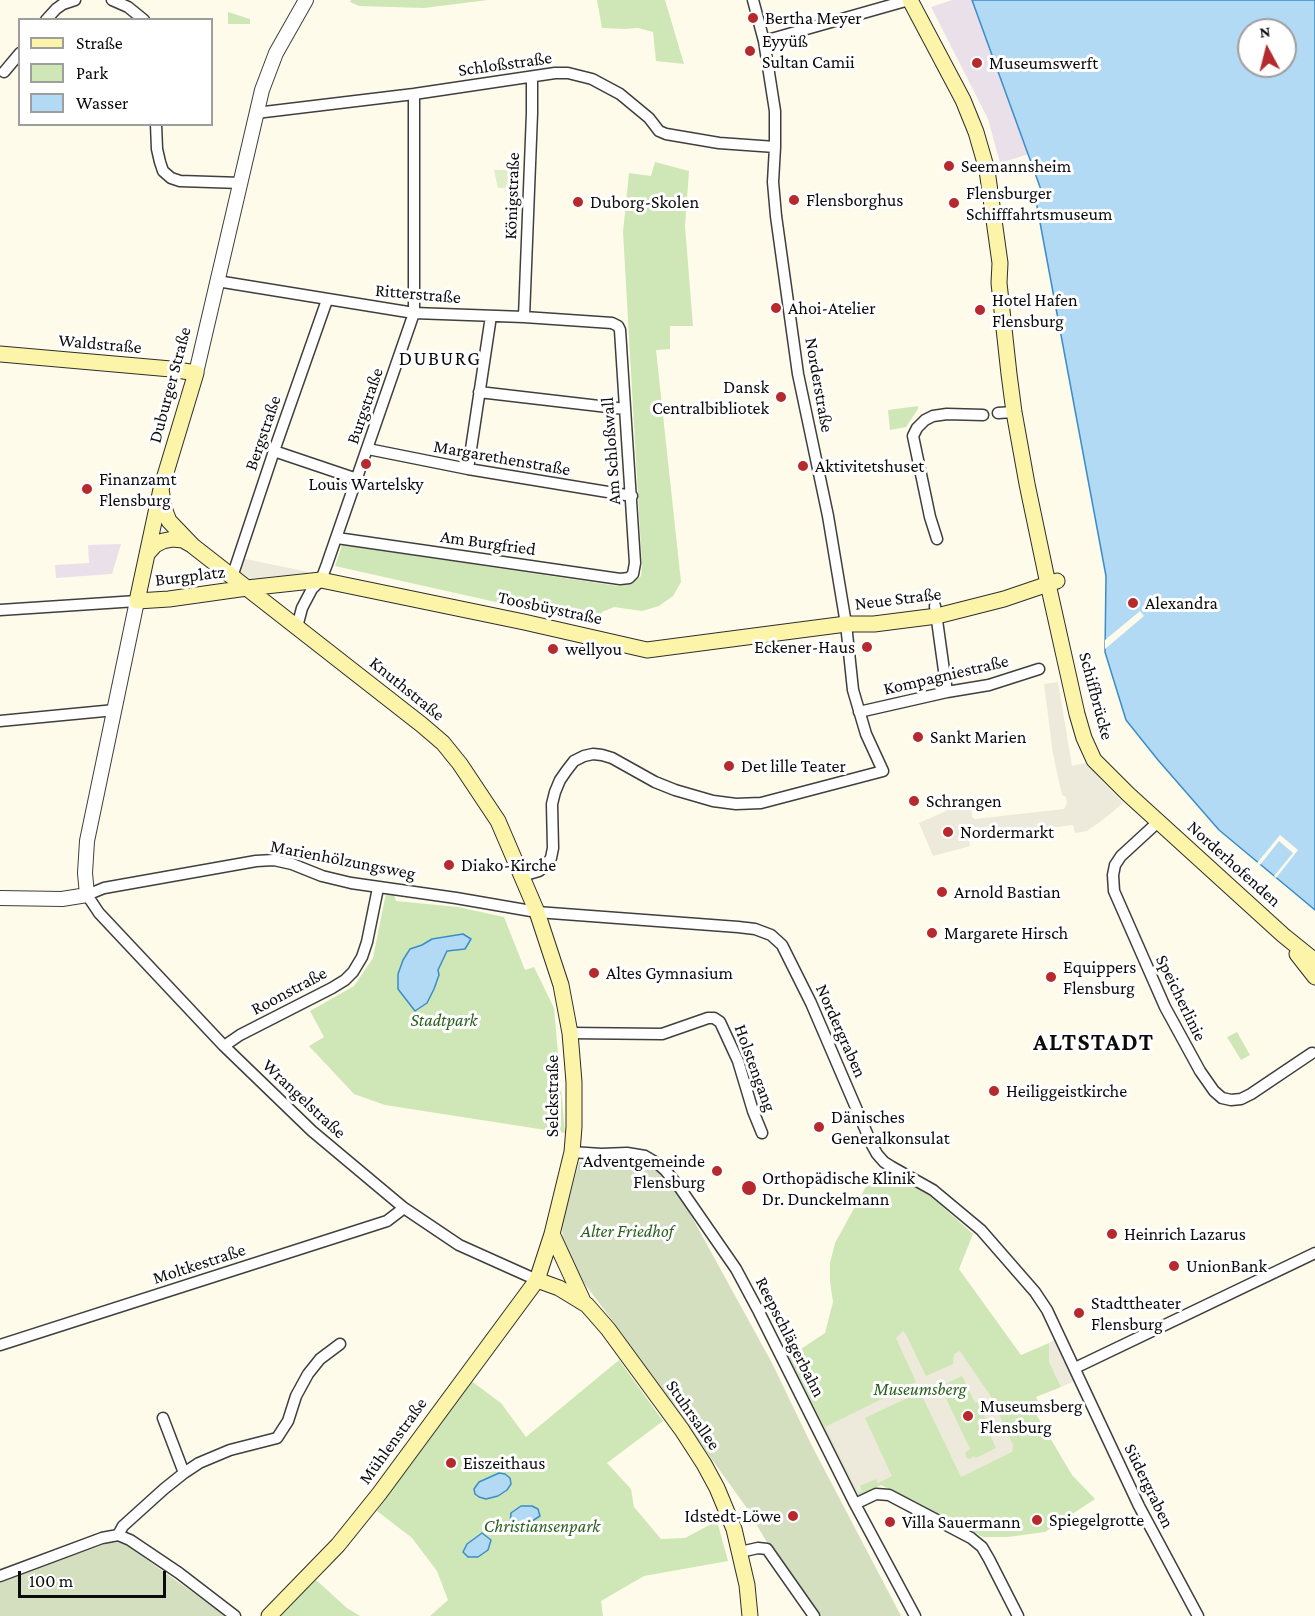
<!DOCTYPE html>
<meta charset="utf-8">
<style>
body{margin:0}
#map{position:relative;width:1315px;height:1616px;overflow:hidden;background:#fefbeb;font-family:"Crimson Pro",serif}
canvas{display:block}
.legend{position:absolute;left:18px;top:18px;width:195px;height:108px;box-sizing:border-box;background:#fff;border:2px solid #9e9e9e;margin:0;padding:8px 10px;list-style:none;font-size:18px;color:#0c0c0c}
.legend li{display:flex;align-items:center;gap:12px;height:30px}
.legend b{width:30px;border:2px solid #9e9e9e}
.north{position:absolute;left:1237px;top:18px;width:60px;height:60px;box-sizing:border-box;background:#fff;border:2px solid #9e9e9e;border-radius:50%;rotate:353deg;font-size:16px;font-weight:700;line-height:24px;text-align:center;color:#0c0c0c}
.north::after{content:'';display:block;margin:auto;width:21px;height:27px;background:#b6292d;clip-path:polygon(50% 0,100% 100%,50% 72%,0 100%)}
.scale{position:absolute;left:18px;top:1571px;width:148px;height:27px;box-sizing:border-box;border:3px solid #0c0c0c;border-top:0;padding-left:8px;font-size:18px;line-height:21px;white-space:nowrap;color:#0c0c0c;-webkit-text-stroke:4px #fff;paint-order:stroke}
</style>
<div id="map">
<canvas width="1315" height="1616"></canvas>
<ul class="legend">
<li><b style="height:8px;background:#fcf4a8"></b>Straße</li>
<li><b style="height:16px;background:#cfe7b6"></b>Park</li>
<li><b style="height:16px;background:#b2daf4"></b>Wasser</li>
</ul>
<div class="north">N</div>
<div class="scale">100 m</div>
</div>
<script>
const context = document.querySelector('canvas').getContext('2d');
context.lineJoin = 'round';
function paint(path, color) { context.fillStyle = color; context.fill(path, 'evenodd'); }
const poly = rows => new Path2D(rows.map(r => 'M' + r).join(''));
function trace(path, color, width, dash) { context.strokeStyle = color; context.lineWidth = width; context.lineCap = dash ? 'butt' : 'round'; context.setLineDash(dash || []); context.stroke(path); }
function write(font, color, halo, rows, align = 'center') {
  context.font = font + ' "Crimson Pro",serif'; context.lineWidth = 6; context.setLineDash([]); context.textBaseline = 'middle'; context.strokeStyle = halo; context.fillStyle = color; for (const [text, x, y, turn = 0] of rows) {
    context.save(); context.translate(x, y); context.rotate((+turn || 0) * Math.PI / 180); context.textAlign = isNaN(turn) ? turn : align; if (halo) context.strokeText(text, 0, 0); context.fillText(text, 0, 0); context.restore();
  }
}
paint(poly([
 [952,0,972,0,1029,154,1000,163,988,119,931,7],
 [121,544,112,574,56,578,55,565,89,563,88,545]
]), '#eae0ea');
paint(poly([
 [351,0,488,0,424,8,359,6,350,2],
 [597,0,665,0,684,64,656,61,653,32,638,28,625,29,602,28],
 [228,12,250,19,250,24,228,24],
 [655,162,689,171,685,226,693,326,670,326,670,349,656,350,681,582,673,596,659,606,642,611,614,607,602,612,598,625,335,566,342,545,618,586,631,584,641,576,642,566,623,232,629,173,651,176],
 [918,406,918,409,906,427,890,430,888,410],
 [386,893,394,894,396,901,458,907,504,917,525,970,534,967,554,1008,565,1133,385,1105,354,1094,309,1046,324,1037,310,1011,354,986,373,958],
 [1237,1032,1250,1055,1241,1060,1227,1037],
 [883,1170,928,1194,973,1234,959,1269,1021,1355,1049,1343,1049,1361,1061,1387,1036,1397,1042,1410,1036,1414,1072,1475,1095,1499,1045,1532,1008,1537,983,1537,881,1485,859,1496,789,1357,825,1333,833,1302,830,1282,830,1263,835,1243,868,1183],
 [619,1360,663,1421,607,1463,631,1489,634,1507,661,1539,685,1538,717,1521,728,1561,644,1576,601,1601,603,1616,430,1616,448,1600,437,1571,412,1538,377,1511,470,1380,501,1403,526,1437],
 [316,1580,347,1608,360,1616,281,1616]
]), '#cfe7b6');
paint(poly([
 [624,1156,643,1159,663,1174,677,1190,772,1363,811,1444,901,1616,821,1616,768,1544,746,1507,618,1328,575,1271,563,1247,562,1225,579,1162],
 [117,1542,126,1545,226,1616,0,1616,0,1581,109,1543]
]), '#d3dfbe');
paint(poly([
 [494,170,515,170,518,188,498,188]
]), '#e0eec8');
paint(poly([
 [241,558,318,574,249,585,237,576],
 [1058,682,1072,766,1090,762,1101,780,1123,803,1104,819,1087,831,1075,833,1073,825,971,838,969,841,970,846,933,856,919,823,962,804,971,802,972,817,975,819,1064,809,1067,803,1066,797,1062,795,1053,754,1044,684],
 [903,1331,906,1334,926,1376,953,1364,954,1354,960,1351,990,1395,1013,1445,1012,1452,961,1477,920,1392,865,1418,892,1476,878,1483,876,1479,860,1486,862,1491,858,1493,825,1427,916,1382,896,1338],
 [962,1376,975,1403,977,1402,982,1411,986,1420,984,1422,996,1448,976,1458,974,1456,970,1459,967,1458,965,1453,970,1449,945,1396,940,1398,936,1393,937,1390,942,1388,941,1386],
 [1059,1337,1080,1379,1061,1387,1049,1361,1049,1343]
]), '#ede9db');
const water = poly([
 [972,0,1315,0,1315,910,1219,830,1158,760,1126,720,1105,652,1106,576,1036,201,1044,198,972,0],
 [1249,30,1285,30,1285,66,1249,66,1249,30],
 [463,934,471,939,465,949,447,951,438,970,439,975,434,989,427,1003,415,1011,398,989,398,974,403,960,410,949,422,945,432,939,463,934],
 [499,1473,505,1474,510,1478,511,1484,507,1490,498,1496,486,1499,479,1497,475,1494,474,1489,479,1482,499,1473],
 [521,1506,532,1506,538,1509,540,1516,529,1523,519,1526,510,1524,511,1513,521,1506],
 [482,1533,491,1540,488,1550,478,1557,468,1557,463,1552,467,1544,482,1533]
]);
paint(water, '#b2daf4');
trace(water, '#3b8dc8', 1.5);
paint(poly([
 [1140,611,1144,616,1105,649,1105,640],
 [1280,835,1298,850,1276,878,1274,876,1293,853,1279,841,1260,865,1257,863]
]), '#fefbeb');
const minor = poly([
 [112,0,128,7,144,20],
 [46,20,56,9,63,4,75,0],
 [764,41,909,0],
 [4,72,20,53],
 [256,113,414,94,555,73,568,73,592,79,620,94,649,118,659,131,666,134,719,143,775,147],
 [156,124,157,149,160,162,163,171,171,178,180,181,241,183],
 [217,281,414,313,524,317,612,323,618,326,620,330,635,563,633,574,629,578,620,579,337,538],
 [524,317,532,113,532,77],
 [479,392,625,409],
 [998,413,1014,412],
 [368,449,468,469,632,496],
 [274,451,357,479],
 [468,469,491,316],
 [937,539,930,517,913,436,917,428,925,420,933,416,947,414,983,415],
 [232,577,274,451,327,300],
 [935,606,947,692],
 [0,610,137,601],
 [297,627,302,608,312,589,321,580,327,564,414,313,414,94],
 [859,712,947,692,989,685,1039,669],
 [0,721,115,710],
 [1158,822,1121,856,1115,865,1113,875,1114,891,1165,1007,1200,1071,1214,1091,1222,1098,1231,1100,1241,1099,1251,1094,1312,1053],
 [522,876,539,871,546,865,551,858,553,848,552,804,555,792,560,780,567,770,574,761,584,756,593,754,602,755,612,758,655,782,675,790,713,801,736,804,761,803,883,771,866,734,853,690,846,624,828,516,798,374,776,216,773,182,775,147,775,111,764,41,753,0],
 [570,1033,662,1034,708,1018,714,1018,720,1022,738,1061,753,1111,762,1133],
 [224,1046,240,1035,332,988,345,980,353,972,362,957,367,942,378,888],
 [572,1152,601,1154,627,1153,645,1156,657,1163,665,1170,680,1188,736,1269,759,1312,855,1504,915,1616],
 [537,1280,459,1245,404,1208,312,1131,224,1046,99,913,87,895,104,888,256,861,274,860,292,864,322,876,351,883,456,898,537,912,738,927,755,929,771,935,782,945,811,1003,872,1145,877,1154,884,1162,892,1167,933,1190,981,1230,1035,1292,1047,1310,1139,1506,1198,1616],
 [0,1345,387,1221,404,1208],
 [1075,1368,1315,1253],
 [163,1418,184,1473],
 [855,1504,876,1494,889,1495,971,1538,982,1547,989,1559,1018,1616],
 [118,1535,123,1526,164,1489,184,1473,199,1463,230,1450,277,1438,288,1421,296,1396,308,1374,320,1359,340,1344],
 [740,1552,758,1548,767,1549,814,1616],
 [0,1576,102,1538,118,1535,130,1540,179,1573,235,1616]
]);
const tertiary = poly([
 [196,373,262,90,276,53,306,0],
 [0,898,62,899,87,895,85,873,87,841,137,601]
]);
const secondary = poly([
 [910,0,963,100,976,132,987,170,1000,263,999,283,1009,374,1014,412,1027,484,1048,584,1077,714,1084,738,1094,760,1128,794,1283,935,1315,961],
 [0,354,171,369,196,373,161,489,137,601,169,599,247,588,321,580,524,622,647,650,846,624,874,624,937,616,1004,599,1057,581],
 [161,489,164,508,169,521,193,546,422,725,443,743,460,764,498,821,537,912,561,985,570,1033,574,1082,574,1127,572,1152,552,1234,537,1280,379,1494,338,1545,269,1616],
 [147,554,155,545,163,541,173,539,183,540,190,544],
 [1297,954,1315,977],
 [552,1234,583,1301],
 [537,1280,559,1288,587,1305,608,1329,682,1430,704,1464,717,1488,734,1529,747,1585,750,1616]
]);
trace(minor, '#3f3f3f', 13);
trace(tertiary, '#3f3f3f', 16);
trace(secondary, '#2e2e2e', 17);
trace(minor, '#fff', 10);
trace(tertiary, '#fff', 14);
trace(secondary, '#fcf4a8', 15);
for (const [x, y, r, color] of [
 [753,18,6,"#b6292d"],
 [750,51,6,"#b6292d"],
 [977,63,6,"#b6292d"],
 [949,166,6,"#b6292d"],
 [794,200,6,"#b6292d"],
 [578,202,6,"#b6292d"],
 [954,203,6,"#b6292d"],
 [776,308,6,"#b6292d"],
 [980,310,6,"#b6292d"],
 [781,397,6,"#b6292d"],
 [366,464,6,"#b6292d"],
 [803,466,6,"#b6292d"],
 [87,489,6,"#b6292d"],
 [1133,603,6,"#b6292d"],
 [867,647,6,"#b6292d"],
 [553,649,6,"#b6292d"],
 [918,737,6,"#b6292d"],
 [729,766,6,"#b6292d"],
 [914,801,6,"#b6292d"],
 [948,832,6,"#b6292d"],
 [449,865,6,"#b6292d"],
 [942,892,6,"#b6292d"],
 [932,933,6,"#b6292d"],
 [594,973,6,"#b6292d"],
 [1051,977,6,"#b6292d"],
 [994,1091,6,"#b6292d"],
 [819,1127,6,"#b6292d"],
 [717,1171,6,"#b6292d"],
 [749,1188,8,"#b6292d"],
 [1112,1234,6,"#b6292d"],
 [1174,1266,6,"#b6292d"],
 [1079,1313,6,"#b6292d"],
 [968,1416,6,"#b6292d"],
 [451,1463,6,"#b6292d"],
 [793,1516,6,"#b6292d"],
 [1037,1520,6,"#b6292d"],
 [890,1522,6,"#b6292d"]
]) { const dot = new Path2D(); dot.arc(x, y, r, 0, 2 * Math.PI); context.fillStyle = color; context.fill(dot); trace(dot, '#fff', 2); }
write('18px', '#0c0c0c', '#fff', [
 ["Bertha Meyer",765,18],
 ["Eyyüß",762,41],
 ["Sultan Camii",762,62],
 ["Museumswerft",989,63],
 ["Seemannsheim",961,166],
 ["Flensburger",966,193],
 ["Schifffahrtsmuseum",966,214],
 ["Flensborghus",806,200],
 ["Duborg-Skolen",590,202],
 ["Hotel Hafen",992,300],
 ["Flensburg",992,321],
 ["Ahoi-Atelier",788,308],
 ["Dansk",769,387,"right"],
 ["Centralbibliotek",769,408,"right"],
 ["Aktivitetshuset",815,466],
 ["Finanzamt",99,479],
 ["Flensburg",99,500],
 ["Louis Wartelsky",366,484,"center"],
 ["Alexandra",1145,603],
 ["Eckener-Haus",855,647,"right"],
 ["wellyou",565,649],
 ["Sankt Marien",930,737],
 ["Det lille Teater",741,766],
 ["Schrangen",926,801],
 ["Nordermarkt",960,832],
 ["Diako-Kirche",461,865],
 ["Arnold Bastian",954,892],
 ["Margarete Hirsch",944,933],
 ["Equippers",1063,967],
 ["Flensburg",1063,988],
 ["Altes Gymnasium",606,973],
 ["Heiliggeistkirche",1006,1091],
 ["Dänisches",831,1117],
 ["Generalkonsulat",831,1138],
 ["Adventgemeinde",705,1161,"right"],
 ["Flensburg",705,1182,"right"],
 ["Orthopädische Klinik",762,1178],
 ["Dr. Dunckelmann",762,1199],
 ["Heinrich Lazarus",1124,1234],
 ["UnionBank",1186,1266],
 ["Stadttheater",1091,1303],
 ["Flensburg",1091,1324],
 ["Museumsberg",980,1406],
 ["Flensburg",980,1427],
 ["Eiszeithaus",463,1463],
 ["Idstedt-Löwe",781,1516,"right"],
 ["Spiegelgrotte",1049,1520],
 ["Villa Sauermann",902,1522]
], 'left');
write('18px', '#0c0c0c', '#fff', [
 ["Schloßstraße",505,64,-8],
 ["Königstraße",512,196,-88],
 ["Ritterstraße",418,294,5],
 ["Waldstraße",100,344,5],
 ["Duburger Straße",170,385,-75],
 ["Norderstraße",819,385,80],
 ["Burgstraße",365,406,-71],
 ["Bergstraße",263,433,-71],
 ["Am Schloßwall",611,451,-94],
 ["Margarethenstraße",502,458,10],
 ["Am Burgfried",488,543,8],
 ["Burgplatz",190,576,-7],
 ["Neue Straße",898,599,-7],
 ["Toosbüystraße",550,608,12],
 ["Kompagniestraße",946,675,-13],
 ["Knuthstraße",407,689,39],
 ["Schiffbrücke",1096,696,75],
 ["Marienhölzungsweg",343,860,11],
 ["Norderhofenden",1234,864,42],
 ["Roonstraße",289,991,-28],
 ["Speicherlinie",1181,998,64],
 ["Nordergraben",841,1031,66],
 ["Holstengang",755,1068,70],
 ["Selckstraße",552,1096,-90],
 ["Wrangelstraße",304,1099,43],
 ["Moltkestraße",199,1264,-18],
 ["Reepschlägerbahn",790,1337,63],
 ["Stuhrsallee",693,1415,55],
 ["Mühlenstraße",393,1441,-54],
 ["Südergraben",1149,1486,64]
]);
write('italic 18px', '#2b611f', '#fff', [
 ["Stadtpark",444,1020],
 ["Alter Friedhof",627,1231],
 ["Museumsberg",920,1389],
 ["Christiansenpark",542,1526]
]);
context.letterSpacing = '1.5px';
write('20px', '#0c0c0c', '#fff', [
 ["DUBURG",440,359]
]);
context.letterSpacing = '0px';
context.letterSpacing = '1.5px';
write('bold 24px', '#0c0c0c', '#fff', [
 ["ALTSTADT",1094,1043]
]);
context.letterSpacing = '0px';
</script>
